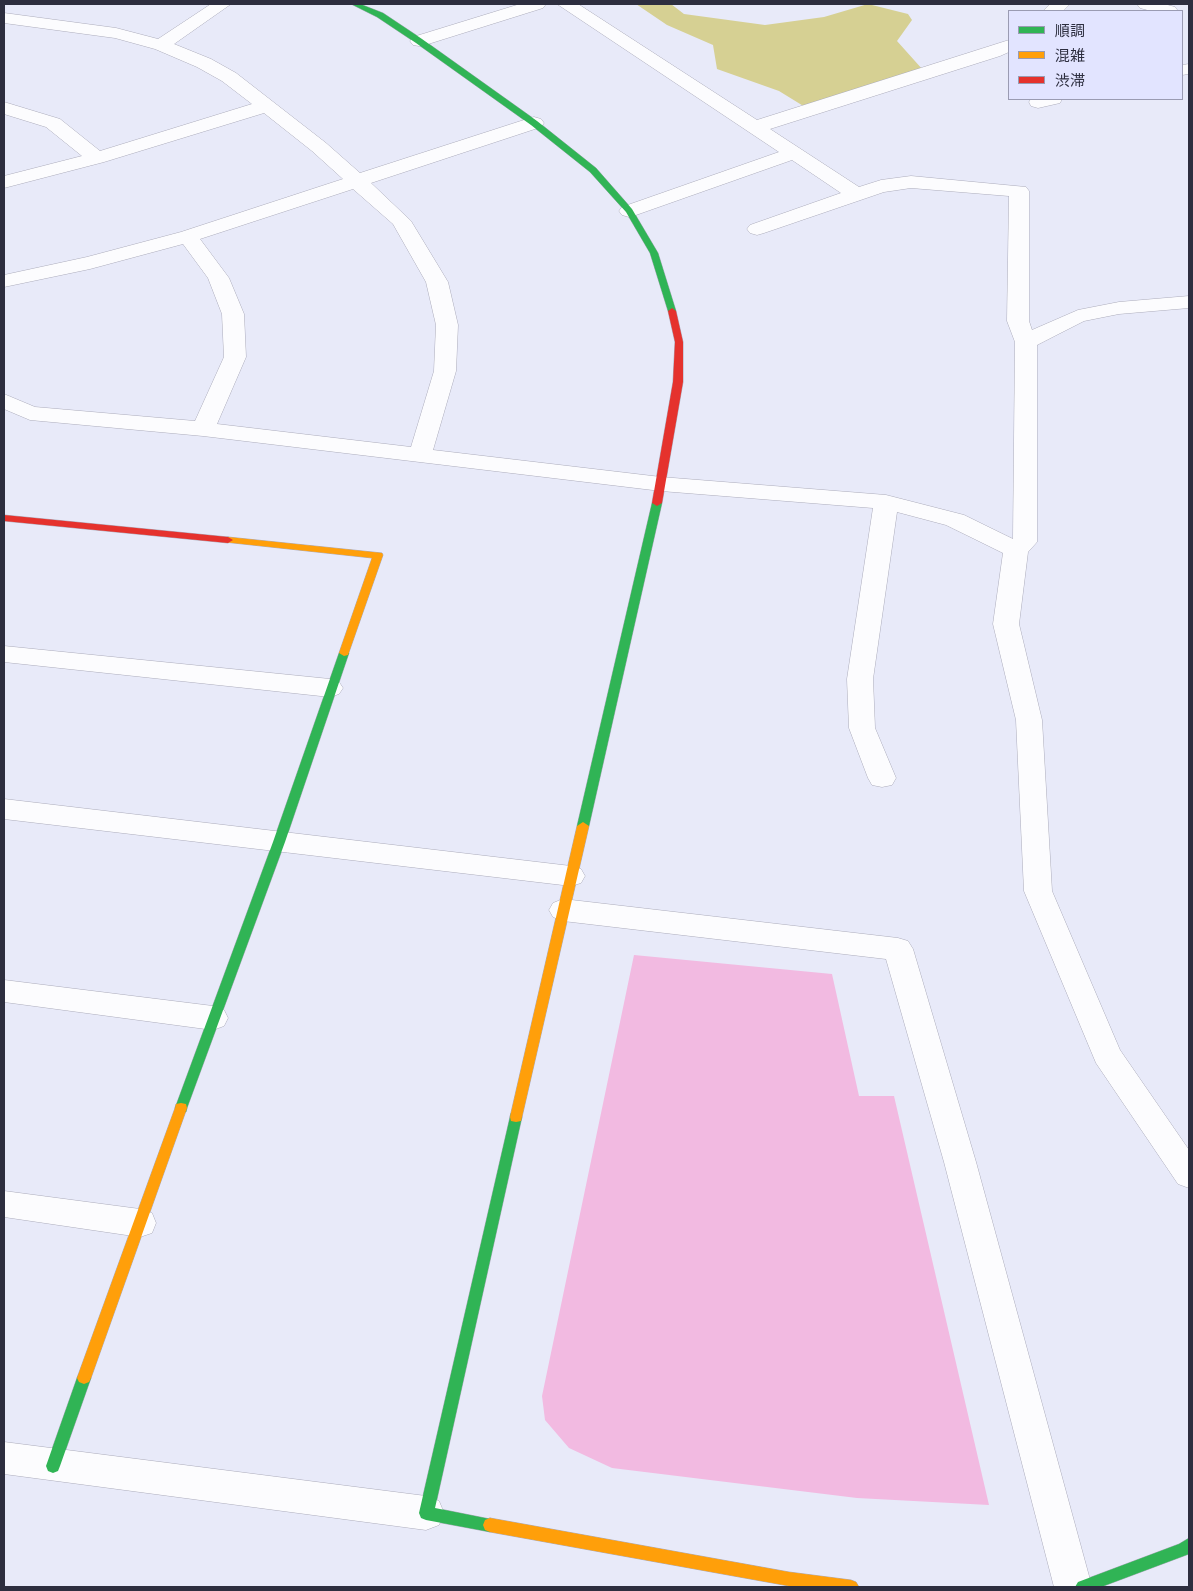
<!DOCTYPE html>
<meta charset="utf-8">
<style>
body{margin:0}
#map{position:relative;width:1193px;height:1591px;overflow:hidden;background:#e8eaf9;font-family:"IBM Plex Serif","Noto Sans JP",serif}
canvas{display:block}
.frame{position:absolute;inset:0;border:5px solid #2d2e3f;pointer-events:none}
.legend{position:absolute;left:1008px;top:10px;width:175px;height:90px;box-sizing:border-box;background:#e2e4ff;border:1px solid #9a9bb2;margin:0;padding:6px 9px;list-style:none;font-size:15px;color:#2d2e3f}
.legend li{display:flex;align-items:center;gap:10px;height:25px}
.legend b{width:25px;border:1px solid #9a9bb2}
</style>
<div id="map">
<canvas width="1193" height="1591"></canvas>
<div class="frame"></div>
<ul class="legend">
<li><b style="height:6px;background:#30b455"></b>順調</li>
<li><b style="height:6px;background:#ff9f0a"></b>混雑</li>
<li><b style="height:6px;background:#e5322d"></b>渋滞</li>
</ul>
</div>
<script>
const context = document.querySelector('canvas').getContext('2d');
context.lineJoin = 'round';
function paint(path, color) { context.fillStyle = color; context.fill(path, 'evenodd'); }
const poly = rows => new Path2D(rows.map(r => 'M' + r).join(''));
function trace(path, color, width, dash) { context.strokeStyle = color; context.lineWidth = width; context.lineCap = dash ? 'butt' : 'round'; context.setLineDash(dash || []); context.stroke(path); }
paint(poly([
 [636,4,671,4,684,14,765,25,824,17,868,4,908,14,912,20,897,41,923,70,805,107,779,91,717,69,713,45,667,25]
]), '#d6d093');
paint(poly([
 [634,955,832,974,859,1096,894,1096,989,1505,857,1498,612,1468,569,1448,545,1420,542,1396]
]), '#f2bae1');
const street = poly([
 [211,4,231,4,174,44,211,59,236,73,326,143,360,173,527,119,534,117,541,119,544,123,541,127,371,183,411,221,448,282,458,325,456,371,433,450,661,477,886,495,964,515,1013,539,1015,342,1007,321,1009,196,911,188,884,192,764,233,757,235,750,233,747,229,750,225,841,193,792,160,636,215,629,217,622,215,619,211,622,207,779,152,557,4,578,4,757,120,1009,40,1009,52,1000,56,770,129,859,187,881,180,911,176,1026,187,1029,191,1029,321,1032,330,1078,310,1119,302,1189,296,1189,308,1119,314,1084,321,1037,345,1037,542,1028,552,1019,624,1042,720,1052,891,1120,1050,1189,1150,1189,1188,1178,1184,1096,1063,1024,891,1016,720,993,624,1003,553,946,525,897,512,873,679,875,728,896,778,892,785,882,787,872,785,868,778,849,728,847,679,873,508,661,491,203,436,30,420,4,409,4,394,35,407,195,421,224,357,222,314,208,278,183,244,90,269,4,287,4,275,87,257,181,232,343,179,312,151,264,113,104,162,4,188,4,176,82,156,46,127,4,114,4,102,60,119,100,151,252,104,222,81,197,67,155,49,115,38,4,23,4,13,116,28,158,39,211,4],
 [353,189,393,224,426,282,436,325,434,371,411,447,217,424,246,357,244,314,229,278,200,239,353,189],
 [520,4,546,4,543,8,425,45,419,46,413,45,410,41,413,37,520,4],
 [1050,4,1070,4,1063,11,1043,11,1050,4],
 [1137,4,1164,4,1175,7,1178,11,1151,11,1140,8,1137,4],
 [1189,64,1189,74,1182,75,1182,65,1189,64],
 [1031,99,1062,99,1060,103,1038,108,1031,106,1029,102,1031,99],
 [4,646,330,679,339,682,343,688,339,694,330,697,4,662,4,646],
 [4,799,571,866,581,869,585,876,581,883,571,886,4,819,4,799],
 [563,899,898,938,908,941,913,949,976,1162,1092,1587,1054,1587,944,1162,886,959,563,921,553,917,549,910,553,903,563,899],
 [4,980,213,1006,224,1010,228,1018,224,1026,213,1030,4,1002,4,980],
 [4,1191,140,1209,152,1213,156,1223,152,1233,140,1237,4,1217,4,1191],
 [4,1442,426,1496,439,1501,444,1513,439,1525,426,1530,4,1474,4,1442]
]);
const fast = poly([
 [351,4,360,4,383,13,422,39,537,121,596,168,632,209,658,253,676,311,675,313,672,314,668,311,650,253,626,212,590,172,531,125,416,43,377,17,351,4],
 [657,500,662,503,589,826,583,830,577,826,652,503,657,500],
 [344,650,349,653,285,842,187,1108,186,1112,181,1113,176,1112,175,1108,273,842,339,653,344,650],
 [516,1112,521,1113,522,1117,435,1508,495,1520,497,1525,495,1530,490,1532,426,1520,421,1518,419,1513,510,1117,511,1113,516,1112],
 [84,1372,89,1374,91,1378,60,1466,58,1471,53,1473,48,1471,46,1466,77,1378,79,1374,84,1372],
 [1189,1538,1189,1554,1101,1587,1075,1587,1078,1582,1179,1544,1189,1538]
]);
const slow = poly([
 [228,537,382,553,383,555,348,655,344,656,339,653,372,558,224,542,223,540,224,538,228,537],
 [583,822,589,826,522,1117,521,1121,516,1122,511,1121,510,1117,577,826,583,822],
 [181,1103,186,1104,187,1108,91,1378,89,1382,84,1384,79,1382,77,1378,175,1108,176,1104,181,1103],
 [490,1518,789,1572,851,1580,856,1582,859,1587,789,1586,490,1532,485,1530,483,1525,485,1520,490,1518]
]);
const jam = poly([
 [672,308,676,311,683,342,683,382,662,503,657,506,652,503,673,382,675,342,668,311,672,308],
 [4,515,228,537,233,540,228,543,4,521,4,515]
]);
trace(street, '#acacbb', 1);
trace(fast, '#acacbb', 1);
trace(slow, '#acacbb', 1);
trace(jam, '#acacbb', 1);
paint(street, '#fcfcfe');
paint(fast, '#30b455');
paint(slow, '#ff9f0a');
paint(jam, '#e5322d');
</script>
